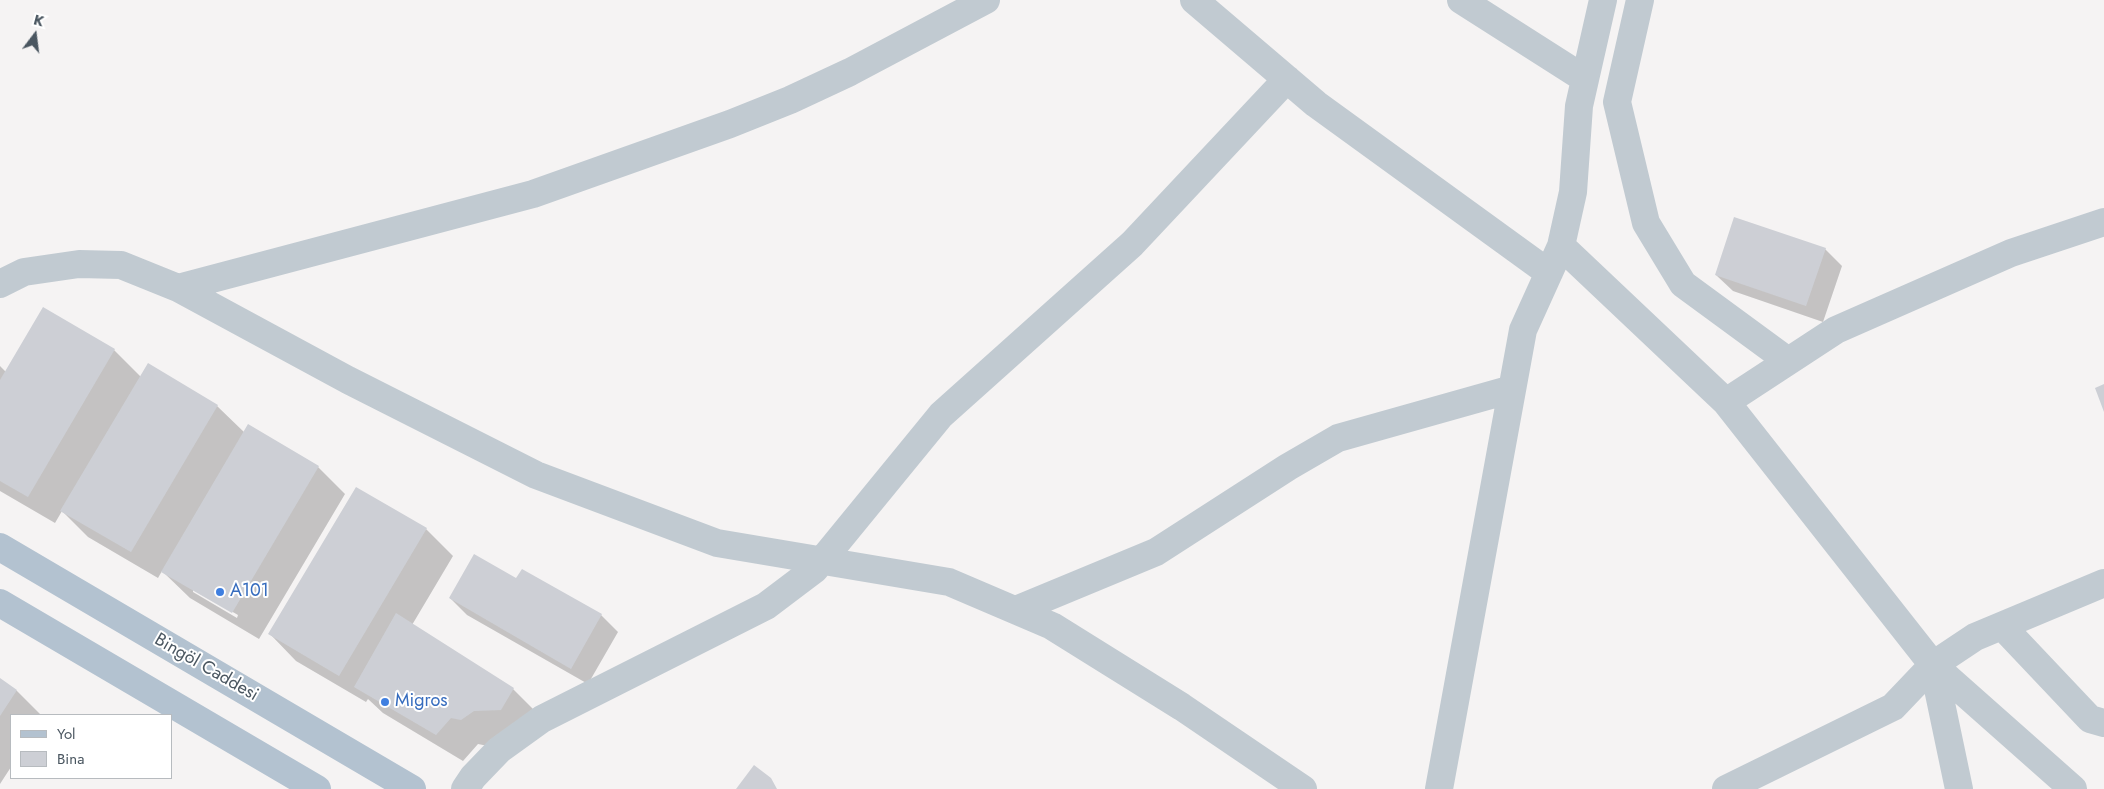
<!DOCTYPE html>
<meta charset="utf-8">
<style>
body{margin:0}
#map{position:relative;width:2104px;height:789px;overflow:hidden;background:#f5f3f3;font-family:Jost,sans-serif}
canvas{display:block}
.legend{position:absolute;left:10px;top:714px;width:162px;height:65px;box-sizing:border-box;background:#fff;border:1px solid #b7bbbf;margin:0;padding:6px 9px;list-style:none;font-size:15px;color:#4a5660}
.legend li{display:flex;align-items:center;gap:10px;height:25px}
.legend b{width:25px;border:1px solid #b7bbbf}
.north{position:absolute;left:10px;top:10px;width:50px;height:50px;-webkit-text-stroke:4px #fff;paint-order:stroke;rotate:15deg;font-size:14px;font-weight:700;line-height:20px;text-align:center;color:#4a5660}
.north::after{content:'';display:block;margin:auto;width:18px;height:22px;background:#4a5660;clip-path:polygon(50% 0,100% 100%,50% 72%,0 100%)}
</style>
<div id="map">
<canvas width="2104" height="789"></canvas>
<ul class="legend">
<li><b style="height:6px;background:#b3c2d0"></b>Yol</li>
<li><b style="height:14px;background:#cdcfd5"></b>Bina</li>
</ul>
<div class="north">K</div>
</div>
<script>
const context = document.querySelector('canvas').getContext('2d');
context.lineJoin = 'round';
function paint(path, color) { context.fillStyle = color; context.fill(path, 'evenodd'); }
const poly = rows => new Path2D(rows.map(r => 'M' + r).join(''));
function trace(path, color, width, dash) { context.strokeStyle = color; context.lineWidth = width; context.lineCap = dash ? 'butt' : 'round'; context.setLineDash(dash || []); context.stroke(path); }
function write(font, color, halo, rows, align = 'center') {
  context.font = font + ' Jost,sans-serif'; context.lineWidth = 4; context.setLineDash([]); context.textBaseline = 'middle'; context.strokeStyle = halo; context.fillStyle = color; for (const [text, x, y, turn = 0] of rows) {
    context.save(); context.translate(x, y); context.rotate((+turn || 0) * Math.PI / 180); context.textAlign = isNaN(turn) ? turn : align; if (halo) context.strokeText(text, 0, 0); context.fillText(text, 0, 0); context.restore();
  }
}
paint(poly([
 [1825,249,1842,266,1823,322,1733,291,1716,275],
 [114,350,141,377,217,406,245,433,249,426,318,467,345,494,259,639,190,598,162,571,158,578,88,537,62,511,55,523,0,491,0,366,6,372],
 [193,589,238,615,237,618,193,592],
 [426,529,453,556,412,625,513,689,540,716,488,746,478,744,463,761,383,713,368,699,366,702,296,661,270,634],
 [522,570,601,615,618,632,588,684,467,615,450,598,516,580],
 [0,680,17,691,41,715,11,715,11,767,0,784]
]), '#0003');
paint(poly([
 [1734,217,1826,248,1806,306,1715,275],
 [43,307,115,349,28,497,0,481,0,380],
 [148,363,218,405,131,552,60,511],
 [2104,384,2104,412,2095,388],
 [248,424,319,466,232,613,161,572],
 [356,487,427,528,339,676,268,634],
 [474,554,516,578,522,569,602,614,571,669,449,598],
 [396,613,514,688,501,710,474,711,461,720,451,718,436,735,354,687],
 [0,678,17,690,0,716],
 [754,765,771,778,777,789,736,789]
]), '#cdcfd5');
trace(poly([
 [1194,0,1316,104,1549,273],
 [1461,0,1585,79],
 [1640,0,1617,102,1646,223,1683,284,1788,361],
 [1561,246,1726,402,1933,665,2073,789],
 [0,284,24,272,79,264,121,265,178,288,348,380,536,475,717,543,949,582,1052,626,1182,707,1303,789],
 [178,288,533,194,730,124,790,100,850,72,986,0],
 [1726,402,1836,330,2011,253,2104,222],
 [1016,610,1156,552,1288,467,1338,438,1512,389],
 [2002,626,2090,719,2104,723],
 [1933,665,1959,789],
 [465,789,473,777,499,750,542,719,766,606,815,569,941,415,1132,244,1287,79],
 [1439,789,1523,330,1561,246,1573,192,1579,106,1603,0],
 [1726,789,1893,707,1933,665,1975,637,2104,583]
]), '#c1cad1', 28);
trace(poly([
 [0,547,412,789],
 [0,603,317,789]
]), '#b3c2d0', 28);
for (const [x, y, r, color] of [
 [220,592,5,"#3f7fe0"],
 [385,702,5,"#3f7fe0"]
]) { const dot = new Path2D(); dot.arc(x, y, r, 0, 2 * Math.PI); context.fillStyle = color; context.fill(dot); trace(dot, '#fff', 2); }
write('18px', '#366cbe', '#fff', [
 ["A101",230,592],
 ["Migros",395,702]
], 'left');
write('18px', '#4a5660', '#fff', [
 ["Bingöl Caddesi",206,668,30]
]);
</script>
